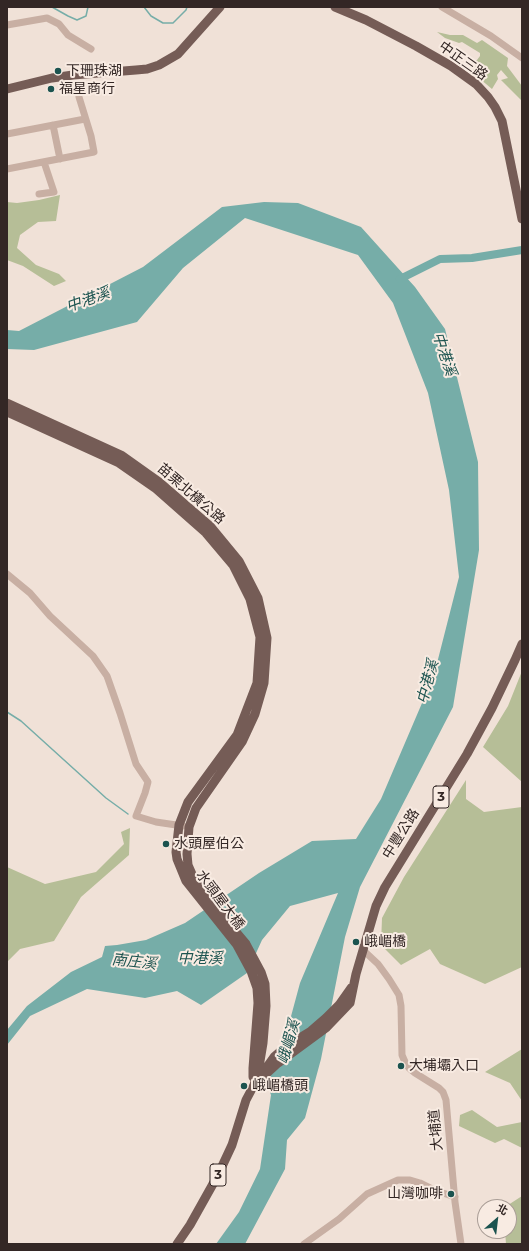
<!DOCTYPE html>
<meta charset="utf-8">
<style>
body{margin:0}
#map{position:relative;width:529px;height:1251px;overflow:hidden;background:#f0e1d7;font-family:Montserrat,"Noto Sans TC",sans-serif}
canvas{display:block}
.frame{position:absolute;inset:0;border:8px solid #332725;pointer-events:none}
.north{position:absolute;left:477px;top:1199px;width:40px;height:40px;box-sizing:border-box;background:#f8ebe2;border:1px solid #a99d96;border-radius:50%;rotate:28deg;font-size:11px;font-weight:700;line-height:16px;text-align:center;color:#332725}
.north::after{content:'';display:block;margin:auto;width:14px;height:18px;background:#1b534f;clip-path:polygon(50% 0,100% 100%,50% 72%,0 100%)}
</style>
<div id="map">
<canvas width="529" height="1251"></canvas>
<div class="frame"></div>
<div class="north">北</div>
</div>
<script>
const context = document.querySelector('canvas').getContext('2d');
context.lineJoin = 'round';
function paint(path, color) { context.fillStyle = color; context.fill(path, 'evenodd'); }
const poly = rows => new Path2D(rows.map(r => 'M' + r).join(''));
function trace(path, color, width, dash) { context.strokeStyle = color; context.lineWidth = width; context.lineCap = dash ? 'butt' : 'round'; context.setLineDash(dash || []); context.stroke(path); }
function write(font, color, halo, rows, align = 'center') {
  context.font = font + ' Montserrat,"Noto Sans TC",sans-serif'; context.lineWidth = 4; context.setLineDash([]); context.textBaseline = 'middle'; context.strokeStyle = halo; context.fillStyle = color; for (const [text, x, y, turn = 0] of rows) {
    context.save(); context.translate(x, y); context.rotate((+turn || 0) * Math.PI / 180); context.textAlign = isNaN(turn) ? turn : align; if (halo) context.strokeText(text, 0, 0); context.fillText(text, 0, 0); context.restore();
  }
}
paint(poly([
 [437,32,450,35,463,35,477,43,482,40,508,58,507,66,522,86,522,101,501,80,508,78,501,70,497,75,498,79,492,89,467,68,468,60,477,60,480,56,480,53,462,42,459,43,445,38],
 [60,195,56,221,38,222,20,235,17,248,36,265,59,274,66,281,54,286,23,266,7,260,7,202,17,203,39,200],
 [522,671,522,782,483,747,508,706],
 [466,780,466,799,484,812,522,807,521,831,522,830,522,967,485,984,440,964,430,949,401,965,381,945,382,918,404,877],
 [130,828,129,855,81,897,54,941,20,949,7,962,7,867,45,884,96,872,124,844,121,832],
 [522,1049,522,1101,510,1083,485,1072],
 [472,1110,497,1127,522,1122,522,1148,504,1139,495,1143,459,1126,460,1115],
 [522,1196,522,1244,506,1244,505,1231,509,1231,509,1207,505,1207]
]), '#b6be97');
paint(poly([
 [264,202,298,203,361,227,415,287,445,329,478,462,479,550,453,707,360,887,345,937,321,1059,305,1118,287,1140,285,1169,245,1244,216,1244,239,1212,260,1169,271,1095,266,1081,283,1046,300,983,338,893,290,906,262,940,247,973,201,1005,177,991,145,998,87,989,30,1016,7,1045,7,1030,27,1006,71,972,102,957,105,946,117,945,146,940,185,923,259,873,312,841,356,839,381,799,434,675,459,577,449,490,428,393,393,303,358,255,245,218,183,268,137,322,34,350,7,349,7,330,19,331,143,267,222,207]
]), '#76ada8');
trace(poly([
 [52,7,68,16,77,20,86,16,88,7],
 [144,7,151,16,163,23,173,23,186,10,187,7],
 [7,712,21,721,106,798,128,814]
]), '#76ada8', 1.5);
trace(poly([
 [400,279,440,259,472,258,522,250]
]), '#76ada8', 8);
trace(poly([
 [442,7,491,36,522,58],
 [7,25,47,18,59,24,68,35,91,49],
 [53,125,60,159],
 [7,134,85,119],
 [7,169,94,152,91,136,79,97],
 [39,194,54,192,44,162],
 [7,574,30,593,50,616,93,656,107,676,120,713,136,764,148,782,145,793,136,816,156,822,183,826],
 [363,950,378,964,389,979,399,995,401,1006,402,1055,405,1062,409,1068,415,1073,439,1088,443,1092,446,1100,455,1202,461,1244],
 [304,1244,339,1219,367,1194,398,1180,410,1180,420,1183,434,1190,455,1197]
]), '#c8afa3', 7);
trace(poly([
 [335,7,366,20,416,46,451,66,476,84,488,97,495,107,502,121,522,219],
 [7,89,52,78,73,75,136,70,147,69,159,65,178,54,220,7],
 [7,403,121,455,159,482,211,527,239,561,258,598,267,638,264,683,255,714,242,742,196,808,189,827,187,854,188,865,195,881,209,900,246,944,261,972,265,984,266,1006,263,1043,259,1067,254,1085],
 [7,412,119,463,155,488,206,533,233,565,250,599,260,637,257,683,237,735,188,802,179,825,176,852,177,859,186,881,237,945,251,971,257,988,258,1003,253,1068,253,1077],
 [254,1085,278,1063,327,1027,350,1003,356,974,376,906,385,887,467,754,492,708,515,660,522,644],
 [177,1244,190,1225,218,1175,232,1145,246,1100,254,1085,274,1057,288,1045,311,1031,326,1018,339,1005,351,988]
]), '#755c56', 9);
for (const [x, y, r, color] of [
 [58,71,4,"#1b534f"],
 [51,89,4,"#1b534f"],
 [166,844,4,"#1b534f"],
 [356,942,4,"#1b534f"],
 [401,1066,4,"#1b534f"],
 [244,1086,4,"#1b534f"],
 [451,1194,4,"#1b534f"]
]) { const dot = new Path2D(); dot.arc(x, y, r, 0, 2 * Math.PI); context.fillStyle = color; context.fill(dot); trace(dot, '#f8ebe2', 1.5); }
for (const [x, y, w] of [
 [441,797,16],
 [218,1175,16]
]) { const box = new Path2D(); box.roundRect(x - w / 2, y - 11, w, 22, 3); context.fillStyle = '#f8ebe2'; context.fill(box); trace(box, '#332725', 1); }
write('bold 13px', '#332725', null, [
 ["3",441,797],
 ["3",218,1175]
]);
write('14px', '#332725', '#f8ebe2', [
 ["中正三路",463,61,35],
 ["苗栗北橫公路",191,494,41],
 ["中豐公路",401,834,-58],
 ["水頭屋大橋",220,900,53],
 ["大埔道",436,1130,-95]
]);
write('14px', '#332725', '#f8ebe2', [
 ["下珊珠湖",66,71],
 ["福星商行",59,89],
 ["水頭屋伯公",174,844],
 ["峨嵋橋",364,942],
 ["大埔壩入口",409,1066],
 ["峨嵋橋頭",252,1086],
 ["山灣咖啡",443,1194,"right"]
], 'left');
write('italic 15px', '#1b534f', '#f8ebe2', [
 ["中港溪",88,300,-20],
 ["中港溪",444,354,72],
 ["中港溪",428,682,-75],
 ["中港溪",200,959],
 ["南庄溪",134,962,6],
 ["峨嵋溪",289,1042,-74]
]);
</script>
